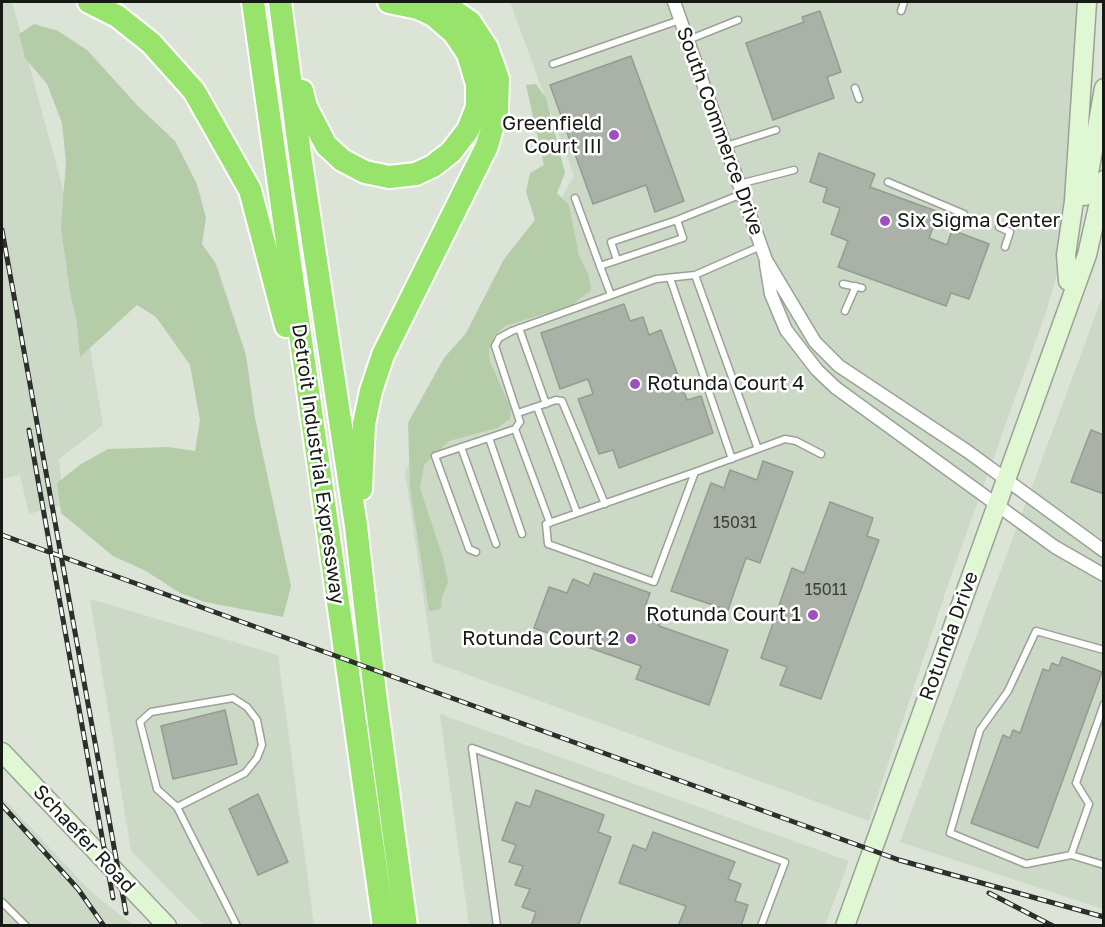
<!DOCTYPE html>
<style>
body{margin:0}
#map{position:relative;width:1105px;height:927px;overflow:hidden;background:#dbe4d7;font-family:"Golos Text",sans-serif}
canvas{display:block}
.frame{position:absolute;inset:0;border:3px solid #161914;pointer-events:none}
</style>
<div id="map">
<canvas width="1105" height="927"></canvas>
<div class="frame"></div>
</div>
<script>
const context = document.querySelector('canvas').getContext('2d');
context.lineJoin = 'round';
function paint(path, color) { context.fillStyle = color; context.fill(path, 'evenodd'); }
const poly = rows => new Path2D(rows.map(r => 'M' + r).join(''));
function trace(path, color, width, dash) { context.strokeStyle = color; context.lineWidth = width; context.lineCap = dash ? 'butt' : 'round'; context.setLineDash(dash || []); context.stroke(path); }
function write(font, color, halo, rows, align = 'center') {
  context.font = font + ' "Golos Text",sans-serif'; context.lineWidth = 5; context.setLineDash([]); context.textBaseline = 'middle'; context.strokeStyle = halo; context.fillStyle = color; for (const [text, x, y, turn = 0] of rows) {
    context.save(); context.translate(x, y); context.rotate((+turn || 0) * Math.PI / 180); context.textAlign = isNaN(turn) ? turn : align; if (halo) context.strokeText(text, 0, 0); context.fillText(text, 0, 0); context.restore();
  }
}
paint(poly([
 [2,2,12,2,64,193,103,425,59,459,64,505,29,514,20,475,2,479],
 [510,2,1084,2,1059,267,1046,312,950,579,869,821,433,662,405,472,574,176],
 [1103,295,1103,909,900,842],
 [90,599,278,655,314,925,204,925,131,851],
 [440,714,849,861,825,925,469,925],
 [2,797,90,891,133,925,2,925]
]), '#ccd9c7');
paint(poly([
 [34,24,58,31,87,50,138,106,175,141,197,184,206,218,202,244,216,264,246,355,255,418,291,586,283,617,205,602,180,593,146,571,113,556,61,513,57,483,81,464,108,449,168,447,195,451,200,420,190,365,156,317,137,305,80,357,77,323,70,292,61,227,66,162,62,123,47,84,25,58,19,34],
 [536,84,546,98,565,173,557,193,569,205,579,256,589,276,591,290,572,305,505,326,494,336,489,350,490,362,511,408,510,419,497,428,449,441,424,465,420,488,443,558,448,582,442,597,441,609,429,611,410,489,408,423,444,358,466,333,504,259,535,220,526,192,530,173,544,165,526,85]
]), '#b5cca9');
const building = poly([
 [820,11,841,72,827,77,834,98,773,120,746,43,804,22,802,17,820,11],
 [631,56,684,201,655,212,646,185,593,204,550,85,631,56],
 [819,153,875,174,870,187,939,212,929,238,947,245,952,230,989,244,969,299,951,293,946,306,838,267,848,241,831,234,840,208,823,202,827,188,810,182,819,153],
 [624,304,630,321,643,317,649,335,661,330,687,400,701,396,713,433,619,468,613,450,599,454,578,399,593,394,588,379,560,389,541,333,624,304],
 [1091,430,1104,435,1104,494,1071,482,1091,430],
 [763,461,793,472,760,563,746,558,728,610,671,591,711,483,724,488,730,470,757,480,763,461],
 [830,502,873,518,867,536,879,540,821,699,780,685,787,667,761,658,792,568,804,573,830,502],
 [594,573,650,593,645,607,663,614,659,626,728,650,709,705,636,679,641,666,534,628,549,587,567,593,573,579,589,586,594,573],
 [1062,657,1102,672,1038,848,971,823,1003,735,1010,738,1013,730,1020,733,1043,669,1049,671,1052,663,1059,666,1062,657],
 [225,710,237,764,173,779,161,726,225,710],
 [536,790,604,815,598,832,611,837,578,926,531,926,536,912,522,907,530,889,515,885,523,866,509,862,516,845,502,840,516,802,530,807,536,790],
 [258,794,288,862,258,875,229,809,258,794],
 [653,832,735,862,728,879,741,884,735,901,748,905,741,926,678,926,686,906,619,883,633,845,646,850,653,832]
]);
paint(building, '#aab2a7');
trace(building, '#949c91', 1.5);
const lane = poly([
 [901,11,904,2],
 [688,40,738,20],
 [553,64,680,20],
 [855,88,859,99],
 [726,146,776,130],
 [888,182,964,214],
 [739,184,794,170],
 [575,198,600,266],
 [999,227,1010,232,1005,247],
 [617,260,611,242,677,220],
 [670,278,732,459],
 [843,284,862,288],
 [611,295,600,266,683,238,677,220,742,194],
 [845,311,856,286],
 [519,328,546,404],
 [537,407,577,513],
 [518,413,556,400,562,401,605,504],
 [515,429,550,523],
 [489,438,522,534],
 [461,447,496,544],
 [758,449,695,275,761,246],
 [695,472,546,524,548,544,654,582,695,472,785,439,796,441,821,454],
 [476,552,469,549,435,456,515,429,520,422,495,346,499,338,512,331,656,279,695,275],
 [1104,650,1036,631,1008,691,980,730,950,833,1026,864,1071,855,1104,865],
 [177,807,245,773,257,758,262,745,257,720,247,707,233,698,151,712,140,722,157,789,177,807,237,926],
 [1071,855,1089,804,1076,783,1104,704],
 [2,902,26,926],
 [497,926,472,748,785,862,761,926]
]);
const street = poly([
 [674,2,766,260,815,342,839,366,967,451,1104,551],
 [766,264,771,294,786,330,817,370,836,388,1055,547,1104,575]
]);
const secondary = poly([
 [1085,196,1104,88],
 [1068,281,1066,255,1074,201,1087,2],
 [2,752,167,926],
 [845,926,1087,255,1104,180]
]);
const highway = poly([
 [89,2,117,16,151,43,194,91,250,190,286,326],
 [253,2,384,926],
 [280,2,300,155,356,526,375,693,406,926],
 [302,91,306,107,326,145,342,160,365,172,389,177,416,174,433,166,451,152,468,130,477,107,477,84,468,54,454,33,433,15,418,8,389,2],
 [361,489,364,424,371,391,383,355,487,146,497,111,498,79,487,48,470,22,441,2]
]);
trace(lane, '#9aa296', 9);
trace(street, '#9aa296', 15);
trace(secondary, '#9aa296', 21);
trace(highway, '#fff', 26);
trace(lane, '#fff', 6);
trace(street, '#fff', 12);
trace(secondary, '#e0f7d3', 18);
trace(highway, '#97e36c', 22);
const rail = poly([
 [2,230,126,913],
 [29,430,113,898],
 [2,535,899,860,1104,917],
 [2,805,78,889,104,926],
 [989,893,1053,926]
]);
trace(rail, '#2c302a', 5);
trace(rail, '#fff', 3, [9]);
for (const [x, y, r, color] of [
 [614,135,6,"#9f4fbe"],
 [885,221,6,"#9f4fbe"],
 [635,384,6,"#9f4fbe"],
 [813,615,6,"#9f4fbe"],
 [631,639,6,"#9f4fbe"]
]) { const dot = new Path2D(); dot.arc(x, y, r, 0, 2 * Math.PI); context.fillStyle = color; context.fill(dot); trace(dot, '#fff', 2); }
write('16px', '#3b3f39', null, [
 ["15031",735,523],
 ["15011",826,590]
]);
write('20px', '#161914', '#fff', [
 ["Greenfield",602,124],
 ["Court III",602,147],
 ["Six Sigma Center",897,221,"left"],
 ["Rotunda Court 4",647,384,"left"],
 ["Rotunda Court 1",801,615],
 ["Rotunda Court 2",619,639]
], 'right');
write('20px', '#161914', '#fff', [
 ["South Commerce Drive",720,131,70],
 ["Detroit Industrial Expressway",318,464,82],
 ["Rotunda Drive",949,636,-70],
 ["Schaefer Road",84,839,47]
]);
</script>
